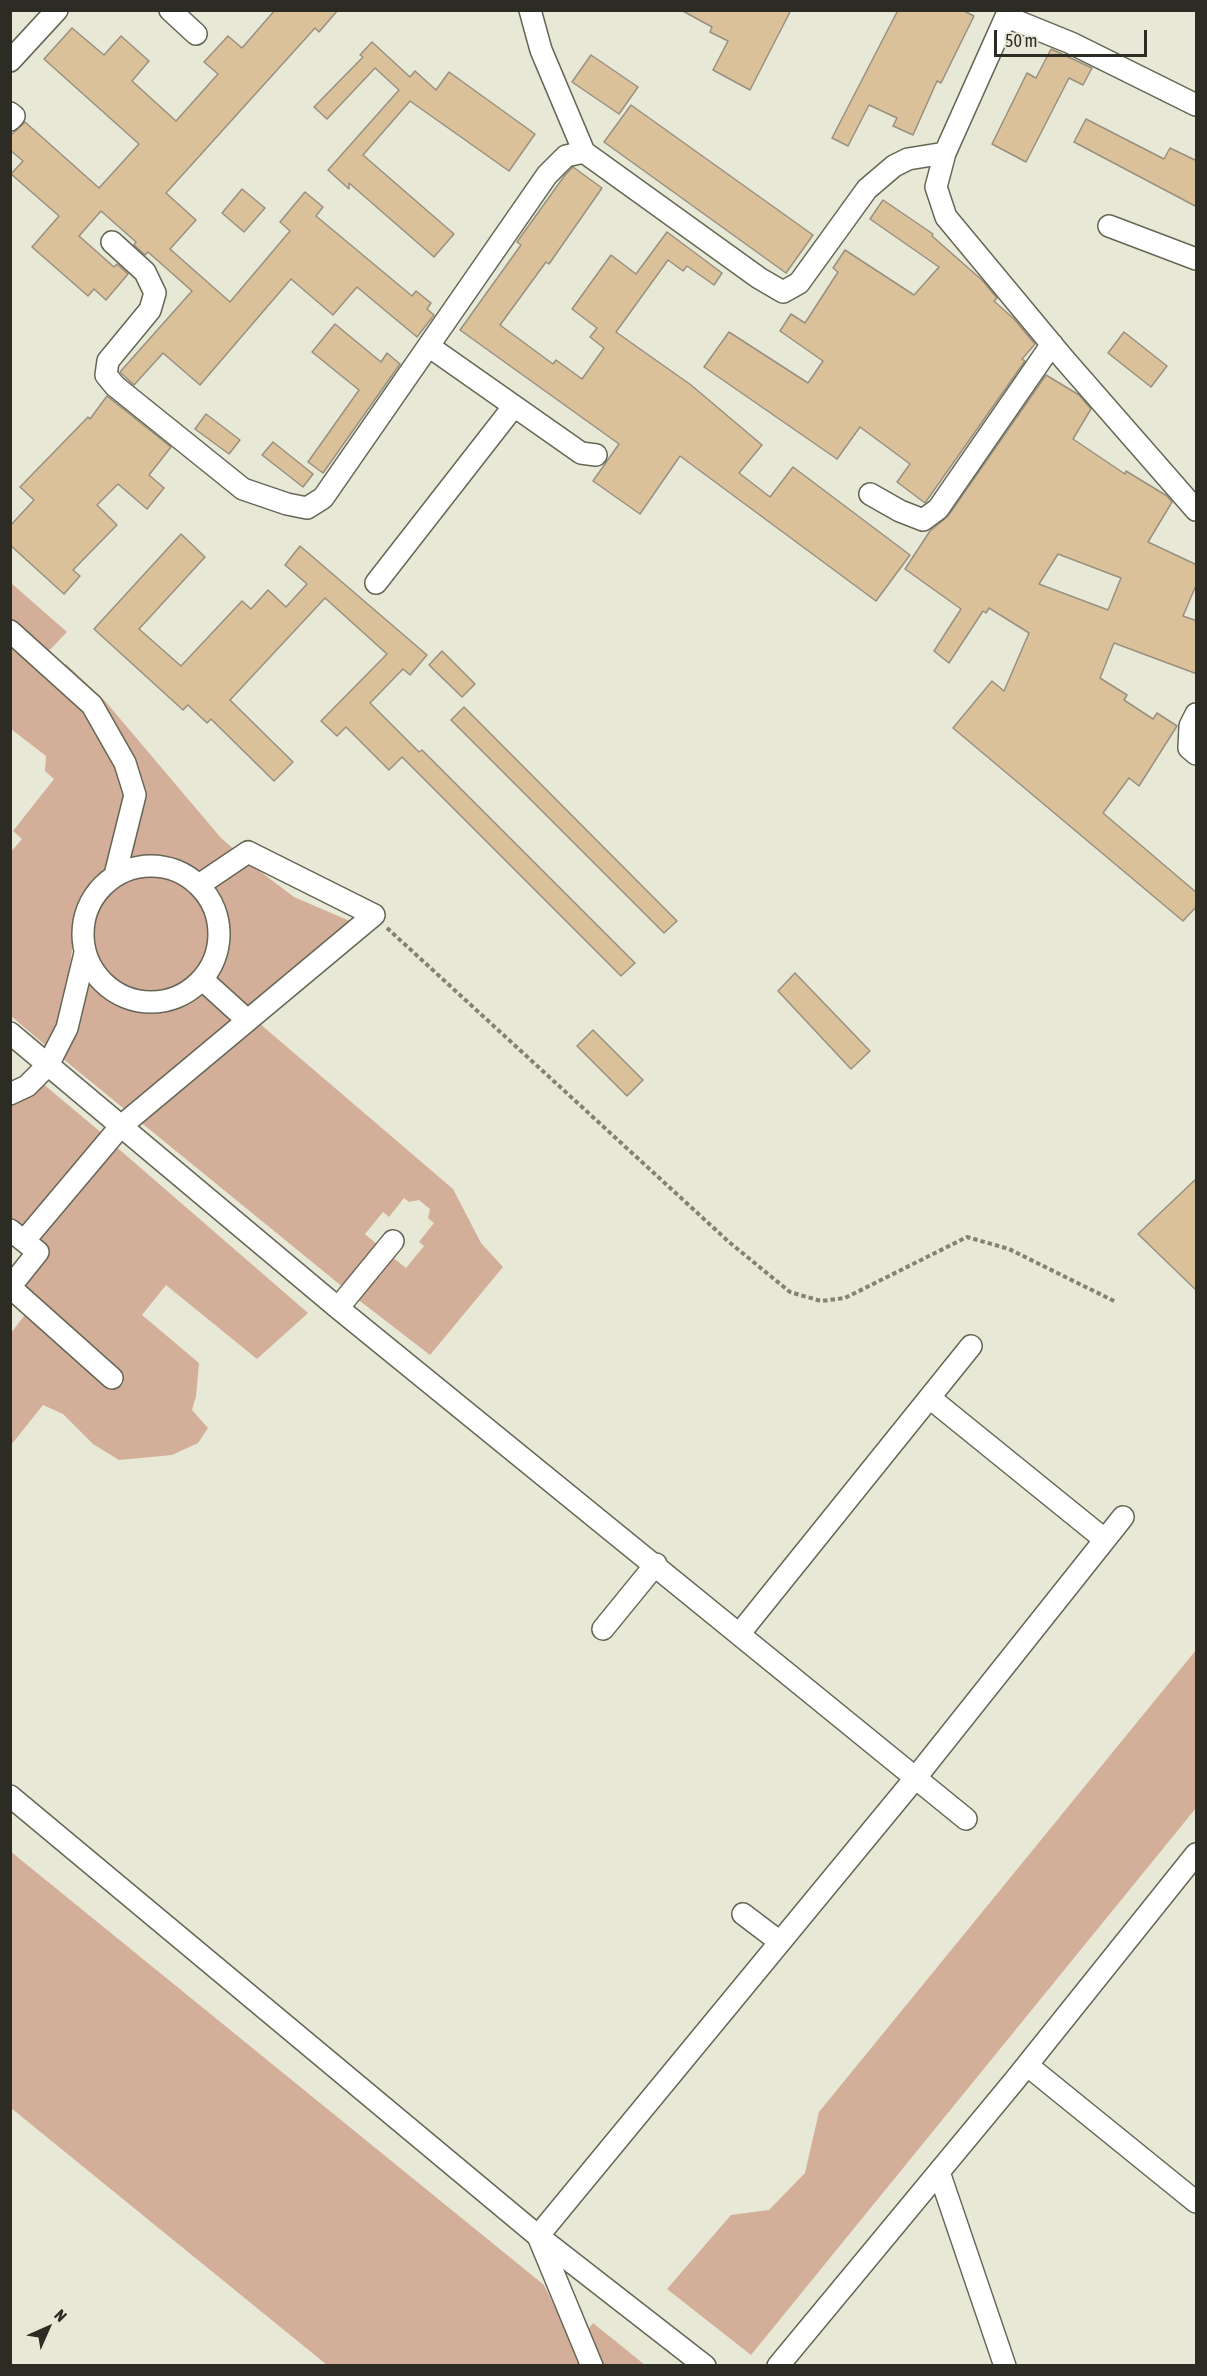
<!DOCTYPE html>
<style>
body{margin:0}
#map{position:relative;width:1207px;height:2376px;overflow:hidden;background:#e8e8d6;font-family:"Asap Condensed",sans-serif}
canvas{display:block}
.frame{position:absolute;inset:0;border:12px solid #2c2c25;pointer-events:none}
.north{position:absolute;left:18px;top:2298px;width:60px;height:60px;-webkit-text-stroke:4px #e8e8d6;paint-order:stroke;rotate:45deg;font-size:16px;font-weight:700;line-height:24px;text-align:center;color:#2c2c25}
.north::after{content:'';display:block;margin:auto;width:21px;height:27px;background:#2c2c25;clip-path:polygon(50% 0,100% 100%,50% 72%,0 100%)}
.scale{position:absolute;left:994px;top:30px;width:153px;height:27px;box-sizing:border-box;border:3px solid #2c2c25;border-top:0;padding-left:8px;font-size:18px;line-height:21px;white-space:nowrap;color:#2c2c25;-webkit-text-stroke:4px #e8e8d6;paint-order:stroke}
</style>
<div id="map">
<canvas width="1207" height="2376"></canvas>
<div class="frame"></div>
<div class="north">N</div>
<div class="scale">50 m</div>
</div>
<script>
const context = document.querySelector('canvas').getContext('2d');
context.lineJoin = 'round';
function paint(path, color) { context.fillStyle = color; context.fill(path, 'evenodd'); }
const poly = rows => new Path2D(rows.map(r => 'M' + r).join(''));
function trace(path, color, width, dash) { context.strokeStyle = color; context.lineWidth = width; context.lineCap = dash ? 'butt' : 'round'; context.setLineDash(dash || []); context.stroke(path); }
paint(poly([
 [11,583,67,632,48,652,11,621],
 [10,639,88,708,129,791,108,865,78,904,63,1019,45,1045,11,1016,10,853,22,839,13,831,54,779,45,771,46,756,11,729],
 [66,664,105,701,221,838,237,852,195,877,176,865,161,861,131,862,128,854,139,795,63,668],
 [245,860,294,897,352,922,244,1011,211,978,223,954,225,930,218,903,206,888],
 '90 934a61 61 0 1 1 122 0a61 61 0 1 1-122 0Z',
 [90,976,110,995,133,1005,160,1009,192,997,201,989,235,1021,128,1112,57,1054],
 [259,1023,453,1189,481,1243,503,1267,430,1355,356,1298,391,1256,406,1268,424,1246,419,1242,434,1223,428,1218,430,1209,419,1200,409,1202,404,1198,389,1217,383,1212,365,1234,379,1246,344,1288,138,1120],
 [41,1082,104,1135,22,1233,11,1224,11,1102],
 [113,1144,308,1313,257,1359,166,1285,142,1315,199,1363,196,1396,192,1410,208,1428,198,1443,172,1455,119,1460,93,1444,63,1414,43,1405,11,1445,11,1333,27,1312,118,1388,124,1382,19,1288,49,1252,34,1240],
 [1196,1650,1196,1808,751,2355,667,2289,731,2215,769,2210,805,2173,819,2112],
 [10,1851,544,2285,583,2365,327,2365,11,2108],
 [593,2323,645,2365,603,2365,587,2331]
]), '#d3ae99');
const building = poly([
 [275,10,338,10,319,32,315,28,166,193,196,220,170,249,230,302,290,231,280,222,305,192,323,207,316,216,412,296,416,291,431,303,427,309,434,315,417,337,357,287,333,315,291,279,200,385,163,353,134,385,120,372,192,291,148,252,145,255,134,245,136,242,101,211,79,236,114,267,117,264,128,274,106,300,94,289,88,296,32,247,59,216,11,174,23,161,10,150,10,136,25,122,99,188,139,144,44,59,72,28,104,55,121,36,149,61,132,81,176,121,218,74,204,62,228,36,242,48,275,10],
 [681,10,791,10,750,90,713,70,728,41,710,32,712,27,681,10],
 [898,10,962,10,974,16,941,83,937,81,913,135,893,126,897,118,869,105,848,146,832,138,898,10],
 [372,42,410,77,415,71,436,90,449,72,535,134,509,171,410,101,363,155,454,234,434,257,349,183,349,189,328,170,399,90,375,68,327,119,314,107,363,57,360,55,372,42],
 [1051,49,1092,68,1083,85,1069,78,1026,162,992,144,1027,73,1036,78,1051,49],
 [591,55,638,87,619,114,572,82,591,55],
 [631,105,813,235,786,273,604,142,631,105],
 [1086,119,1164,159,1170,148,1197,161,1197,207,1074,142,1086,119],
 [573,167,602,188,549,264,546,262,500,325,553,364,556,360,582,379,604,348,590,337,597,328,572,309,611,255,636,274,667,232,722,273,714,285,687,266,683,271,668,260,616,332,691,385,762,445,739,473,770,497,793,467,910,555,876,601,680,456,640,514,593,481,619,444,460,330,521,245,517,242,565,175,573,167],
 [242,189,265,208,244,232,222,213,242,189],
 [883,200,933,234,932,236,983,281,997,298,994,301,1014,319,1035,344,1022,359,1025,361,925,503,897,482,910,464,860,427,837,459,704,367,729,332,808,383,823,361,780,331,791,314,805,323,838,272,833,268,845,250,914,295,939,267,870,219,883,200],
 [335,324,381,362,387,353,400,364,323,473,308,462,359,390,312,352,335,324],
 [1124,332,1167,366,1151,387,1108,353,1124,332],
 [1046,375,1079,395,1091,409,1073,439,1125,474,1126,471,1167,496,1172,502,1148,542,1197,565,1197,583,1183,616,1197,621,1197,674,1114,643,1100,678,1127,695,1124,700,1153,719,1157,713,1177,726,1139,786,1129,778,1103,813,1197,893,1197,906,1183,921,953,728,992,681,1004,691,1029,633,989,608,986,613,983,611,949,663,934,651,961,609,905,569,930,531,948,516,1046,375],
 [1058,554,1121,578,1108,610,1039,584,1058,554],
 [107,396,171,447,149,475,164,488,147,509,118,484,97,505,117,525,73,570,80,576,64,594,10,545,10,526,34,500,20,487,88,417,90,419,107,396],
 [206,414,240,440,229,454,195,429,206,414],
 [273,442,313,474,303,487,262,455,273,442],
 [181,534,205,557,139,629,181,666,242,601,251,609,268,590,286,607,307,584,285,565,300,546,427,655,410,675,403,669,370,703,419,752,422,750,635,963,621,976,402,757,389,770,346,727,337,736,321,721,387,654,325,598,230,700,293,762,274,781,211,719,207,723,188,705,183,710,94,629,181,534],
 [442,651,475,684,462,697,429,665,442,651],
 [464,707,677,921,664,933,451,720,464,707],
 [795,973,870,1051,851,1069,778,991,795,973],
 [593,1030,643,1080,627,1096,577,1046,593,1030],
 [1197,1178,1197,1291,1138,1234,1197,1178]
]);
paint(building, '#dac199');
trace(building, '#999081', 1.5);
const minor = poly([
 [170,10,196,34],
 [530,10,541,50,584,152],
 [1009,10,945,153,936,187,946,217,1064,359,1196,510],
 [1007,17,1071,43,1196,105],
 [10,61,57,10],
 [10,113,14,116,10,120],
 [1109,226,1196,259],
 [112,242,145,272,155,293,150,310,108,361,106,375,115,386,243,489,287,504,307,508,323,498,547,175,566,156,584,152,759,278,783,292,799,283,867,189,894,166,908,159,945,153],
 [430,347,581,453,596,455],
 [870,494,900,511,923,520,938,509,1052,344],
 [376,583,514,406],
 [10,631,92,705,125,763,135,795,115,875],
 [1196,714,1190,726,1189,748,1196,754],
 '83 934a68 68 0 1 1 136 0a68 68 0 1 1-136 0Z',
 [203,980,247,1020],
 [10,1033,338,1308,966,1819],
 [10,1094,27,1086,48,1065,67,1028,85,953],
 [10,1230,38,1252,10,1287,112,1378],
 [24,1241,120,1127,374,915,248,852,199,885],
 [338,1308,393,1241],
 [930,1398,1104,1539],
 [603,1629,656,1564],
 [740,1633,971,1346],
 [10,1796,538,2236,705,2366],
 [743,1914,780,1942],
 [1027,2065,1196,2202],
 [939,2172,1005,2366],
 [592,2366,538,2236,917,1776,1123,1517],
 [778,2366,1015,2080,1196,1854]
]);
trace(minor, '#666656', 24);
trace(poly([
 [387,928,729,1242,790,1292,821,1301,845,1298,967,1237,1009,1249,1116,1302]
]), '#828276', 4, [4.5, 3]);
trace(minor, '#fff', 21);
</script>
